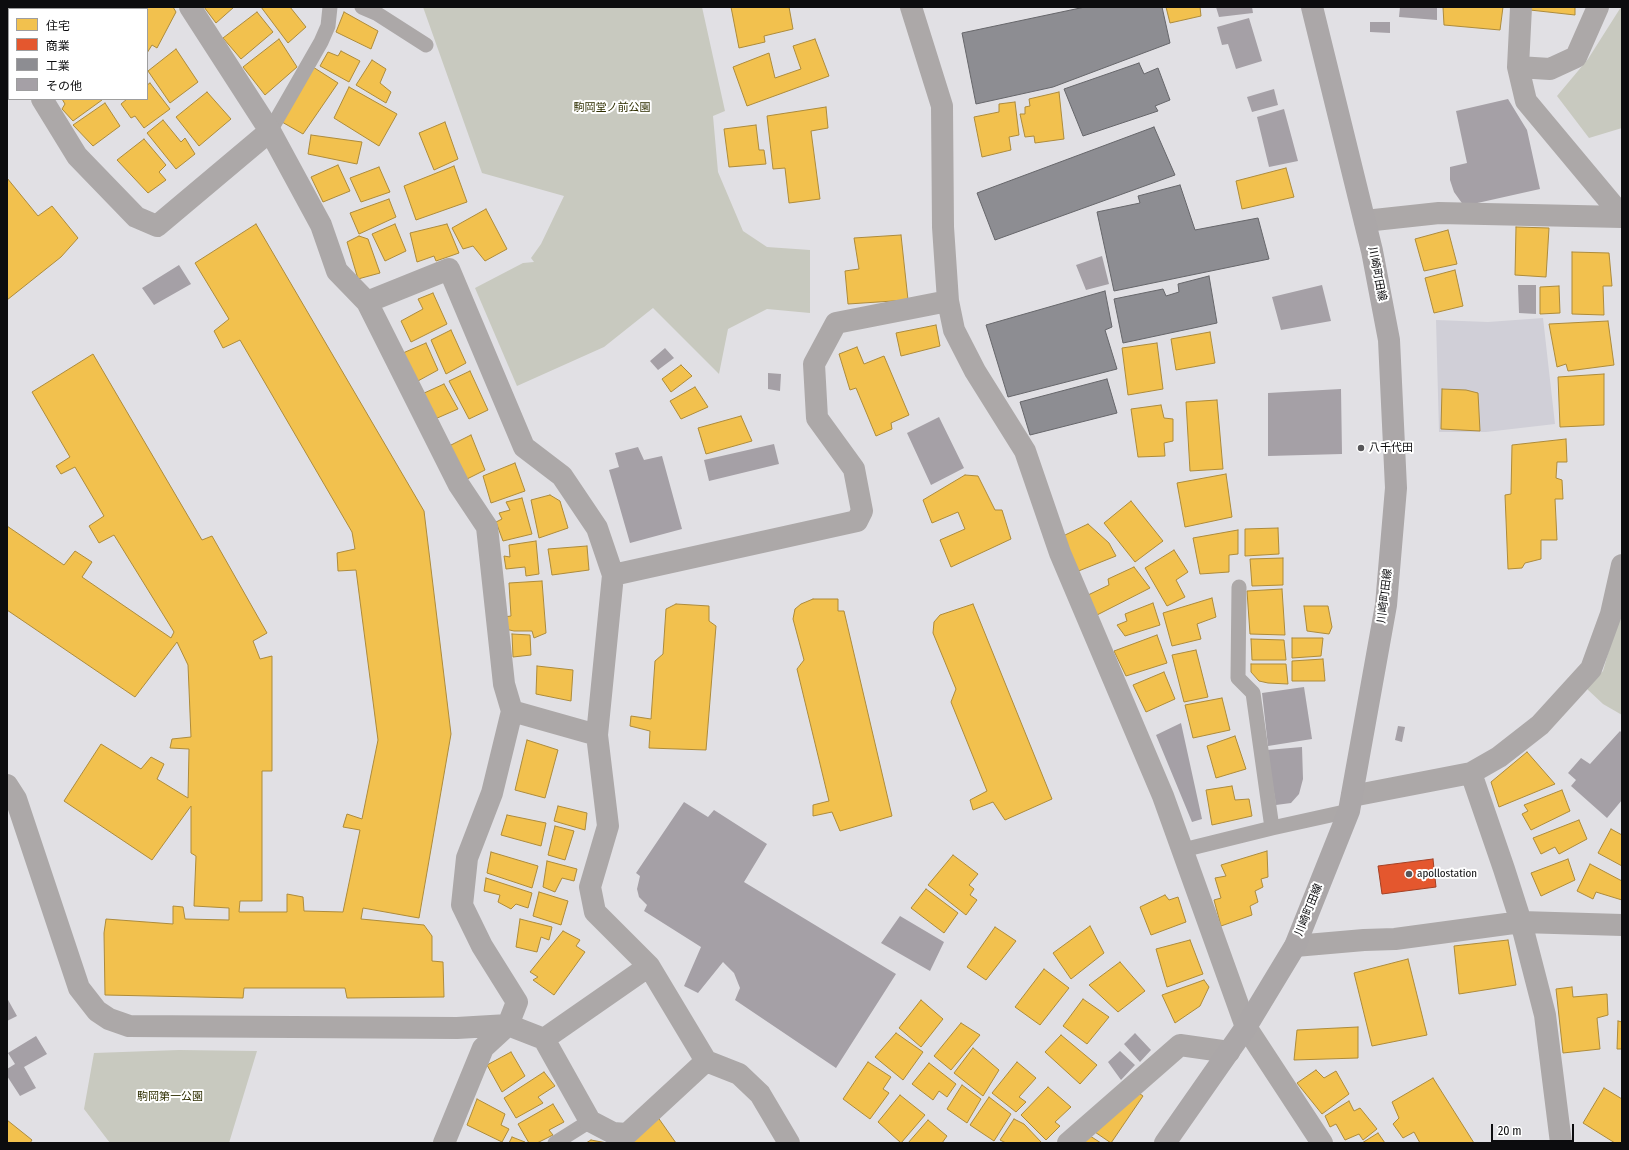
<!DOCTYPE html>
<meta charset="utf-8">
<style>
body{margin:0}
#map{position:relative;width:1629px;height:1150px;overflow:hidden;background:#e1e0e4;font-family:"Fira Sans Condensed","Noto Sans JP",sans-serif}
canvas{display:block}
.frame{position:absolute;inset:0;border:8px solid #0c0c0e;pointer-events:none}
.legend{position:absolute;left:8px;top:8px;width:140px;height:92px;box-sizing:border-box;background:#fff;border:1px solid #9e9e9f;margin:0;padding:5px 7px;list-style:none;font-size:12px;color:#0c0c0e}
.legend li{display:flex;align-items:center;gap:8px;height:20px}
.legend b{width:20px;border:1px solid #9e9e9f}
.scale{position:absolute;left:1491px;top:1124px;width:83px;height:18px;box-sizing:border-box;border:2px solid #0c0c0e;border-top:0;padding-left:5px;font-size:12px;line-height:14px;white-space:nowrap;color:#0c0c0e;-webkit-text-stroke:3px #fff;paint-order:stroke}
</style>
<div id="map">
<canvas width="1629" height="1150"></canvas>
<div class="frame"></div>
<ul class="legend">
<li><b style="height:11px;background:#f2c14e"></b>住宅</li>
<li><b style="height:11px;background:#e4572e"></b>商業</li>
<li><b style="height:11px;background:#8d8d92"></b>工業</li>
<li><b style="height:11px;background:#a5a0a6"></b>その他</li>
</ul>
<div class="scale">20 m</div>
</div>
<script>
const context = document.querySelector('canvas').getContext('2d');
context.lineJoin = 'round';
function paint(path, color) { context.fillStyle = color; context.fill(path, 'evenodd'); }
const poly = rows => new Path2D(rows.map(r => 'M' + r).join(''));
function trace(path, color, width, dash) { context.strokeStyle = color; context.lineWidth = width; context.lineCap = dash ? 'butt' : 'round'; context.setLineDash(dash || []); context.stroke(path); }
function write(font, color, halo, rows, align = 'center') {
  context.font = font + ' "Fira Sans Condensed","Noto Sans JP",sans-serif'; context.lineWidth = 4; context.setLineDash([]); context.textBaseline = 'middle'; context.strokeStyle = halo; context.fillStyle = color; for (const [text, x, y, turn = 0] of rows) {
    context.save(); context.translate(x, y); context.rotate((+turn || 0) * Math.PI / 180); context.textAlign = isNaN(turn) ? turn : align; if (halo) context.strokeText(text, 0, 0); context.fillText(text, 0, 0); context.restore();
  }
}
paint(poly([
 [1543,318,1555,424,1486,432,1439,432,1436,320,1488,322]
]), '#d0cfd7');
paint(poly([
 [423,7,702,7,725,111,713,116,718,172,743,231,767,247,810,250,810,313,767,309,728,329,719,374,653,308,604,347,517,386,475,288,523,263,534,262,531,258,541,244,564,196,482,173],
 [1621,7,1622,128,1589,138,1557,96,1588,59],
 [1622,604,1622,715,1603,704,1586,688,1603,671],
 [179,1050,257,1051,229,1143,110,1143,84,1109,94,1053]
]), '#c8c9bf');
const homes = poly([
 [99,7,129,7,129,9,99,9,99,7],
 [143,7,173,7,176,12,157,48,152,45,147,53,147,9,142,9,143,7],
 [204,7,234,7,216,23,204,7],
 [261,7,290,7,306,27,288,43,261,7],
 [731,7,789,7,793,29,764,36,765,42,739,48,731,7],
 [1166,7,1200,7,1201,16,1170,23,1166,7],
 [1443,7,1503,7,1500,30,1444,25,1443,7],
 [1531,7,1575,7,1575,15,1530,10,1531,7],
 [257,12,273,32,241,59,223,38,257,12],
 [344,12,378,31,371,49,336,32,344,12],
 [9,31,9,56,7,56,7,38,9,31],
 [279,39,297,67,265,95,243,67,279,39],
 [815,39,829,76,747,106,733,67,769,53,775,78,801,69,793,46,815,39],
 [176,49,198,82,170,103,148,71,176,49],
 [341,51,360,61,349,82,320,66,328,52,338,56,341,51],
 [372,60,386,69,380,83,391,92,386,103,356,85,372,60],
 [313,67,338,83,303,134,282,122,313,67],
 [150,83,170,109,144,128,135,116,131,118,121,104,127,99,147,99,147,85,150,83],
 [349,87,397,114,379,146,334,118,349,87],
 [207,92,231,119,199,146,176,117,207,92],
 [1059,92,1064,139,1035,143,1034,136,1025,137,1020,114,1025,114,1025,107,1030,106,1029,99,1059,92],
 [62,99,101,99,102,100,73,121,62,109,65,104,62,99],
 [1015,102,1019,135,1009,137,1011,150,982,157,974,117,999,112,999,104,1015,102],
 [105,103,120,126,93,146,73,125,105,103],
 [826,107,828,128,811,131,820,199,789,203,785,168,773,169,767,116,826,107],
 [163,120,181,142,185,138,195,154,176,169,147,133,163,120],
 [445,122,458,159,434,170,419,133,445,122],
 [756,125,759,150,764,150,766,164,729,167,724,129,756,125],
 [311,135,362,142,357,164,308,154,311,135],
 [144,139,166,165,159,172,166,180,148,193,117,160,144,139],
 [338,165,350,191,323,202,311,177,338,165],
 [454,166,467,202,416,220,404,186,454,166],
 [379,167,390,192,361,202,350,178,379,167],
 [1286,168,1294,197,1242,209,1236,181,1286,168],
 [7,178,38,216,52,206,78,238,61,257,7,300,7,178],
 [389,199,396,217,359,234,350,213,389,199],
 [486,209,507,249,485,261,473,246,463,249,452,228,486,209],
 [256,224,424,511,451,734,419,918,363,908,361,919,424,925,432,936,432,961,443,962,444,997,347,998,345,988,244,988,243,998,105,995,104,933,106,919,173,924,173,906,183,907,185,919,229,920,229,908,194,906,196,856,191,853,191,806,152,860,64,801,101,744,141,769,151,757,164,764,157,779,188,798,189,749,170,748,172,739,191,737,188,665,177,642,135,697,7,610,7,526,64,565,75,551,92,562,82,577,171,638,174,632,114,535,99,543,89,526,104,516,75,467,61,474,56,466,70,457,32,392,93,354,202,540,212,536,267,633,253,641,260,659,272,656,272,771,262,771,262,901,240,901,239,912,287,912,287,894,303,897,304,911,343,912,360,830,343,827,347,814,362,819,378,740,356,570,338,571,337,553,355,549,352,532,240,340,223,348,214,331,229,319,195,263,256,224],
 [395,224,406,251,385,261,372,234,395,224],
 [447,224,459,253,436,261,434,256,417,262,410,233,447,224],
 [1516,227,1549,228,1546,277,1515,275,1516,227],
 [1448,230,1457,264,1424,271,1415,239,1448,230],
 [901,235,908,300,848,304,845,271,859,269,854,238,901,235],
 [359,236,368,239,380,273,358,279,347,242,359,236],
 [1572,252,1609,253,1612,286,1603,286,1604,315,1572,314,1572,252],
 [1455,270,1463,306,1434,313,1425,278,1455,270],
 [1559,286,1560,313,1540,314,1540,287,1559,286],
 [433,293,447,324,411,342,401,321,423,309,418,299,433,293],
 [1608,321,1614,365,1568,371,1566,364,1557,367,1549,324,1608,321],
 [936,325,940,346,901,356,896,333,936,325],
 [451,330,466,363,446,374,431,340,451,330],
 [1210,332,1215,363,1176,370,1171,339,1210,332],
 [426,343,438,370,416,382,403,353,426,343],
 [1157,343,1163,389,1128,395,1122,348,1157,343],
 [857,347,864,364,884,356,909,415,891,423,892,429,876,436,856,388,850,390,839,354,857,347],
 [681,365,692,376,671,392,662,379,681,365],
 [470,371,488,410,469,419,449,381,470,371],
 [1604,374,1604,425,1560,427,1558,377,1604,374],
 [444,384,458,409,435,419,422,394,444,384],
 [695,387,708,407,681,419,670,401,695,387],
 [1442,389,1466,390,1478,393,1480,431,1441,429,1442,389],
 [1217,400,1223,469,1190,471,1186,402,1217,400],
 [1161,405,1164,418,1173,419,1173,441,1164,443,1165,456,1138,457,1131,409,1161,405],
 [741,416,752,441,706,454,698,428,741,416],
 [471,435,485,470,465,480,447,447,471,435],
 [1566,439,1567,462,1557,462,1556,478,1562,480,1563,499,1555,499,1557,540,1541,540,1541,559,1525,563,1522,568,1508,569,1505,495,1511,494,1512,445,1566,439],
 [515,463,525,491,491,503,483,476,515,463],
 [1226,474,1232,517,1185,527,1177,483,1226,474],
 [965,475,978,476,995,510,1002,510,1011,539,951,567,940,540,965,529,958,512,932,523,923,500,965,475],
 [550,495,560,501,568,528,539,538,531,500,550,495],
 [522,498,532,534,503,541,496,522,502,519,499,513,510,510,506,502,522,498],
 [1131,501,1163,541,1135,562,1104,523,1131,501],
 [1088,524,1109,543,1116,556,1076,572,1063,536,1088,524],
 [1278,528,1279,554,1245,556,1245,529,1278,528],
 [1238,530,1238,554,1229,555,1229,572,1200,574,1193,538,1238,530],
 [536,541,539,574,526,576,525,567,506,569,504,556,510,557,509,545,536,541],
 [587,546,589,570,552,575,548,549,587,546],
 [1174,550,1188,572,1176,580,1185,597,1167,606,1145,568,1174,550],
 [1283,558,1283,585,1252,586,1250,559,1283,558],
 [1134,567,1150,588,1097,615,1088,595,1109,585,1108,579,1134,567],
 [542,581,546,633,534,638,532,631,514,631,505,629,504,617,511,616,509,583,542,581],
 [1282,589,1285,635,1250,634,1247,591,1282,589],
 [1212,598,1216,617,1197,624,1201,639,1172,646,1163,613,1212,598],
 [813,599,838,599,838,611,844,611,892,816,840,831,832,812,813,816,813,805,829,801,797,669,804,660,793,619,795,609,801,604,813,599],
 [1153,603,1160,625,1125,636,1117,625,1127,621,1125,614,1153,603],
 [676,604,709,606,709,621,716,626,706,750,649,748,650,731,630,726,631,716,651,719,655,661,663,654,666,609,676,604],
 [973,604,1052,799,1005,820,993,802,973,810,970,800,987,791,951,702,956,689,933,633,934,622,940,615,973,604],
 [1304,606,1328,606,1332,627,1329,634,1307,631,1304,606],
 [512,634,530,635,531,655,513,657,512,634],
 [1157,635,1167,663,1126,676,1114,651,1157,635],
 [1292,638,1323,638,1321,656,1292,658,1292,638],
 [1251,639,1284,640,1286,660,1252,660,1251,639],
 [1196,650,1208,697,1184,702,1172,655,1196,650],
 [1323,659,1325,681,1292,681,1292,661,1323,659],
 [1251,664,1286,664,1288,684,1268,683,1259,681,1251,672,1251,664],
 [537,666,573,670,571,701,536,694,537,666],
 [1164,672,1175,699,1146,712,1133,685,1164,672],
 [1222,698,1230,730,1193,738,1185,705,1222,698],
 [1235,736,1246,769,1216,778,1207,746,1235,736],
 [527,740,558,750,545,798,515,790,527,740],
 [1527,752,1555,784,1499,807,1491,782,1527,752],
 [1232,786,1235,800,1249,799,1252,816,1212,825,1206,790,1232,786],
 [1562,790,1570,811,1531,830,1522,814,1528,811,1524,805,1562,790],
 [558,806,587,813,585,830,554,821,558,806],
 [507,815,546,823,541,846,501,835,507,815],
 [1579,820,1587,839,1559,854,1555,847,1541,854,1533,838,1579,820],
 [555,826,574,831,565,860,548,855,555,826],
 [1611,829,1622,835,1622,866,1598,853,1611,829],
 [1267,851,1268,877,1261,879,1263,887,1255,891,1258,902,1250,906,1252,915,1221,926,1214,900,1221,898,1215,878,1226,876,1221,865,1267,851],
 [491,852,538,866,532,888,487,873,491,852],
 [953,855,978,874,969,885,974,889,970,895,977,900,966,915,928,885,953,855],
 [1568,859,1575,880,1541,896,1531,873,1568,859],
 [547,861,577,869,574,881,562,878,555,892,543,887,547,861],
 [1590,864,1622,881,1622,900,1596,892,1593,899,1577,891,1590,864],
 [486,878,532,893,528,908,516,904,511,909,498,902,500,895,484,891,486,878],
 [926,889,958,913,944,933,911,908,926,889],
 [539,892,568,901,561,925,533,916,539,892],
 [1165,895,1169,900,1178,897,1186,922,1151,935,1140,907,1165,895],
 [520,919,552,927,549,940,541,937,537,952,516,947,520,919],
 [1090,926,1104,953,1071,979,1053,953,1090,926],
 [995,927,1016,941,986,980,967,967,995,927],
 [563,931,580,940,576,946,585,952,554,995,533,980,538,977,530,972,563,931],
 [1190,940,1203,974,1167,987,1156,949,1190,940],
 [1508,940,1516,985,1459,994,1454,946,1508,940],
 [1408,959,1427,1035,1372,1046,1354,973,1408,959],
 [1120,962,1145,991,1118,1012,1089,985,1120,962],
 [1044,969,1069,988,1040,1025,1015,1007,1044,969],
 [1204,980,1209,987,1200,1006,1175,1023,1162,995,1204,980],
 [1572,987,1573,997,1607,994,1608,1015,1597,1018,1600,1049,1563,1053,1556,989,1572,987],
 [1083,999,1109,1017,1087,1044,1063,1026,1083,999],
 [921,1000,943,1019,921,1047,899,1028,921,1000],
 [1618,1021,1622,1022,1622,1049,1617,1049,1618,1021],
 [961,1023,980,1035,951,1070,934,1056,961,1023],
 [1358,1027,1358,1058,1294,1060,1297,1030,1358,1027],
 [896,1033,923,1052,903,1080,875,1057,896,1033],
 [1061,1035,1097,1065,1080,1084,1045,1052,1061,1035],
 [973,1048,999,1070,983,1096,954,1073,973,1048],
 [511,1052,525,1076,502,1092,487,1065,511,1052],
 [868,1062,891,1077,883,1089,889,1093,870,1119,843,1099,868,1062],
 [1017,1062,1036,1078,1019,1097,1026,1102,1016,1112,992,1093,1017,1062],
 [929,1063,956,1084,947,1097,939,1091,933,1100,912,1084,929,1063],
 [1316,1070,1324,1078,1336,1071,1349,1094,1322,1114,1297,1083,1316,1070],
 [544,1072,555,1086,538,1097,543,1103,516,1118,504,1098,544,1072],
 [1433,1078,1474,1143,1420,1143,1414,1132,1403,1138,1393,1124,1399,1118,1392,1102,1433,1078],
 [962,1085,981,1099,967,1123,947,1109,962,1085],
 [1048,1087,1071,1107,1055,1122,1060,1126,1046,1140,1021,1115,1048,1087],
 [1604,1088,1622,1099,1622,1143,1615,1143,1583,1123,1604,1088],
 [1136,1091,1143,1096,1111,1143,1092,1130,1136,1091],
 [900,1095,925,1115,901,1143,878,1122,900,1095],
 [989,1097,1011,1114,994,1141,970,1125,989,1097],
 [477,1099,505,1114,501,1125,509,1129,502,1142,467,1125,477,1099],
 [1349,1101,1354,1111,1360,1108,1377,1129,1363,1140,1359,1134,1345,1140,1336,1124,1330,1127,1325,1116,1349,1101],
 [553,1104,564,1122,549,1130,553,1135,537,1143,529,1143,518,1124,553,1104],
 [657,1116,676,1143,618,1143,657,1116],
 [1014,1119,1024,1124,1042,1143,1006,1143,1000,1140,1014,1119],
 [7,1120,32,1140,30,1143,7,1143,7,1120],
 [928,1120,947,1136,942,1143,908,1143,928,1120],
 [1378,1133,1385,1143,1362,1143,1378,1133],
 [1087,1134,1101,1143,1079,1143,1087,1134],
 [512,1137,525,1142,525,1143,509,1143,512,1137],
 [591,1140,607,1143,586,1143,591,1140]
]);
paint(homes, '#f2c14e');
trace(homes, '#ad8b3b', 1);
const shops = poly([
 [1433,859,1436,887,1382,894,1378,866,1433,859]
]);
paint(shops, '#e4572e');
trace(shops, '#a34024', 1);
const industry = poly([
 [1085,7,1162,7,1170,43,1053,87,976,104,962,33,1085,7],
 [1139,63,1144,74,1158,68,1170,100,1155,106,1158,111,1083,136,1064,89,1139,63],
 [1154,127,1175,175,995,240,977,193,1154,127],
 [1180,185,1195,230,1258,218,1269,259,1114,291,1097,212,1140,203,1138,196,1180,185],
 [1209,276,1217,323,1123,343,1114,299,1163,289,1166,296,1179,292,1178,284,1209,276],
 [1105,291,1112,327,1105,330,1117,369,1008,397,986,325,1105,291],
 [1107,379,1117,413,1030,435,1020,402,1107,379]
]);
paint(industry, '#8d8d92');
trace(industry, '#66666a', 1);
paint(poly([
 [1216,7,1252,7,1253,13,1219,17],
 [1400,7,1437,7,1437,20,1399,17],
 [1249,18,1262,61,1236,69,1228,44,1222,45,1217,27],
 [1370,22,1390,22,1390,33,1370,32],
 [1274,89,1278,105,1252,112,1247,97],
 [1508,99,1527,130,1540,189,1464,206,1454,192,1450,180,1450,167,1467,163,1456,111],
 [1284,109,1298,161,1269,167,1257,117],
 [1102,256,1109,284,1086,290,1076,265],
 [179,265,191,284,154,305,142,288],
 [1322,285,1331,321,1281,330,1272,297],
 [1518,285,1536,285,1536,314,1519,313],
 [665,348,674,358,658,370,650,361],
 [768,373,781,374,780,391,768,389],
 [1341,389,1342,454,1268,456,1268,393],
 [939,417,964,468,931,485,907,433],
 [774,444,779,464,709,481,704,460],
 [638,447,644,460,662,456,682,529,630,543,609,470,619,467,615,453],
 [1304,687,1312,739,1268,746,1262,693],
 [1181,723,1202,819,1192,822,1156,735],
 [1398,726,1405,727,1402,742,1395,740],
 [1620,731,1622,733,1622,800,1607,818,1571,786,1576,780,1568,773,1581,758,1590,764],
 [1302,747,1303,779,1299,794,1291,803,1276,805,1267,750],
 [684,802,708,817,714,810,767,844,744,882,896,974,836,1068,735,1000,740,988,734,973,723,962,698,993,684,986,701,947,644,911,647,905,639,897,637,889,640,876,636,873],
 [900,916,944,942,930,971,881,943],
 [7,998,17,1016,7,1021],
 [1135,1033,1151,1050,1140,1062,1124,1044],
 [36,1036,47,1054,24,1067,36,1088,20,1096,7,1076,7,1069,15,1064,8,1053],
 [1120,1051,1135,1065,1121,1080,1108,1062]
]), '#a5a0a6');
trace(poly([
 [362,7,376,13,426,45],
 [270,131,321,42,328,26,330,7],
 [1239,587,1238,678,1253,693,1272,828],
 [1183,850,1272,828,1349,811],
 [555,1143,590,1121]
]), '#aca8a8', 15);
trace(poly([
 [190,7,270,131,321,225,337,271,367,302,459,485,487,527,504,684,512,711,492,793,467,858,462,905,482,946,517,1002,508,1025,483,1048,444,1143],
 [911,7,942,106,943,227,948,301,954,330,975,371,1025,451,1060,553,1163,796,1246,1027,1322,1143],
 [1521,7,1518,67,1526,101,1622,216],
 [7,65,9,66],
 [1518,67,1550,69,1576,57,1598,7],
 [42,99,77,156,136,217,157,226,270,131],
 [1365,221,1439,213,1622,217],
 [367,302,449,269,524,447,562,476,597,528,613,575,597,735,608,826,590,887,595,912,649,966,706,1061,739,1074,760,1094,789,1143],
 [613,575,857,521,862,511,854,469,817,418,814,364,836,323,948,301],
 [512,711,597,735],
 [1471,773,1499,757,1540,725,1591,669,1611,614,1622,565],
 [7,785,16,799,79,988,97,1011,109,1019,129,1026,457,1028,508,1025,544,1039,649,966],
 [1352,796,1471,773,1504,869,1521,922,1545,1015,1561,1143],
 [1295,946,1364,940,1395,939,1521,922,1622,925],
 [544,1039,590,1121,613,1133,627,1134,706,1061],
 [1068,1143,1180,1045,1229,1052]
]), '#aca8a8', 22);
trace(poly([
 [1165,1143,1246,1027,1295,946,1349,811,1386,605,1396,488,1389,340,1372,251,1312,7]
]), '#aba7a8', 22);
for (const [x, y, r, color] of [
 [1361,448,4,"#575659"],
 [1409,874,4,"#575659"]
]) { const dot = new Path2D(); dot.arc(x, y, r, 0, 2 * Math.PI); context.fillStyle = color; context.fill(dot); trace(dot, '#fff', 1.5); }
write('11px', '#2e2e00', '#fff', [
 ["駒岡堂ノ前公園",612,108],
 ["駒岡第一公園",170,1097]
]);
write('11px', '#0c0c0e', '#fff', [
 ["川崎町田線",1377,274,79],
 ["川崎町田線",1385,596,-83],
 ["川崎町田線",1309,910,-68]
]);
write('11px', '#0c0c0e', '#fff', [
 ["八千代田",1369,448],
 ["apollostation",1417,874]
], 'left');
</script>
